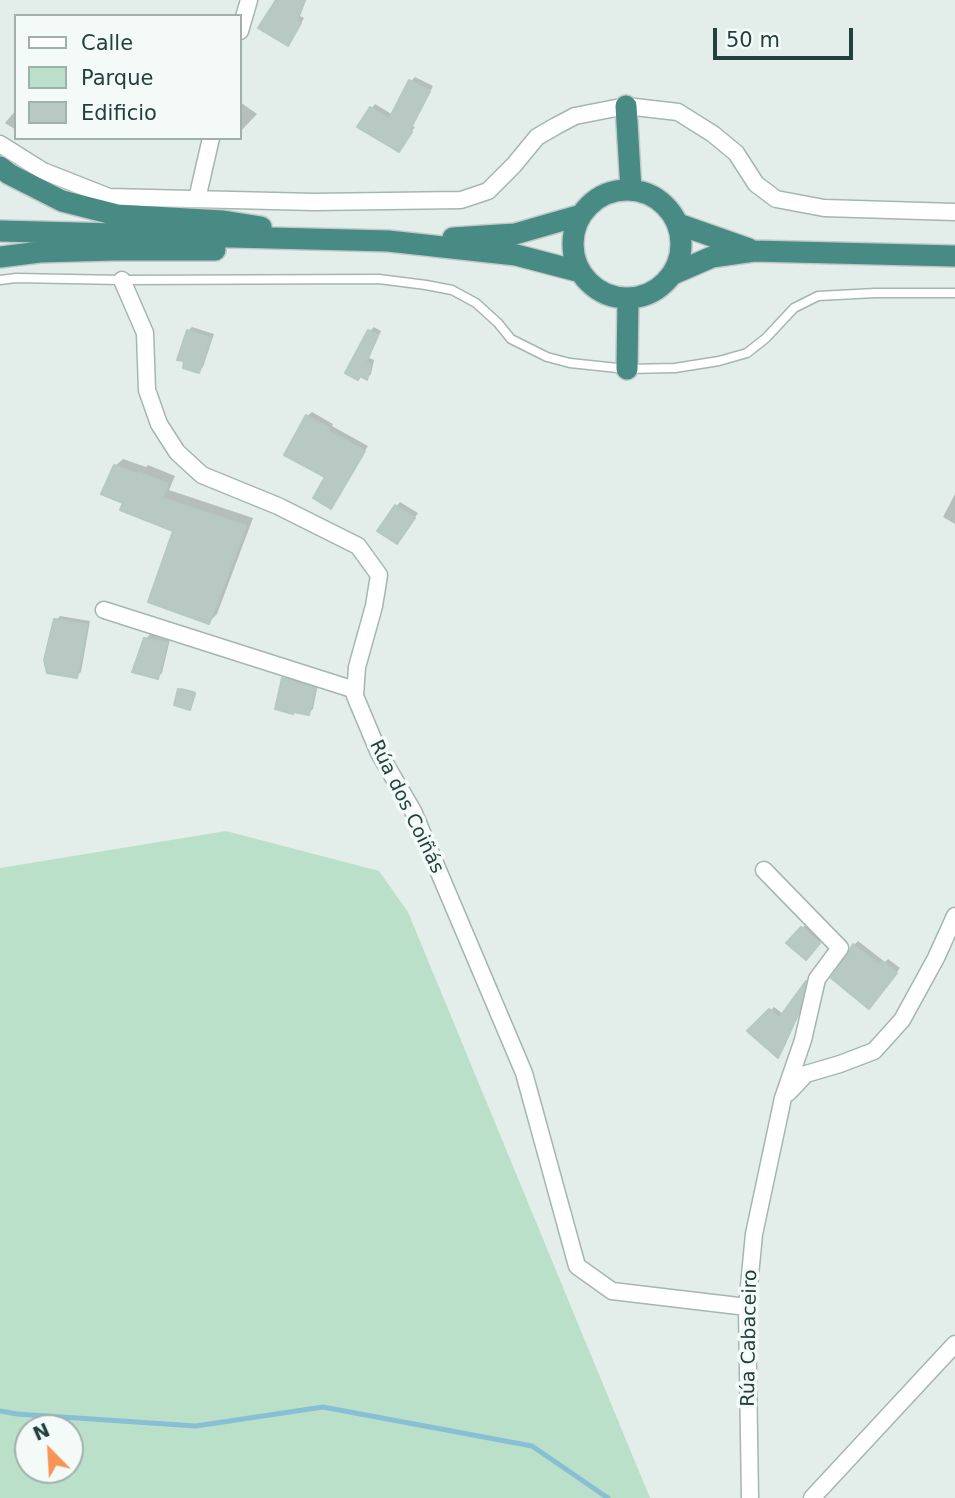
<!DOCTYPE html>
<meta charset="utf-8">
<style>
body{margin:0}
#map{position:relative;width:955px;height:1498px;overflow:hidden;background:#e3eeea;font-family:"DejaVu Sans",sans-serif}
canvas{display:block}
.legend{position:absolute;left:14px;top:14px;width:228px;height:126px;box-sizing:border-box;background:#f4faf8;border:2px solid #a0b0ad;margin:0;padding:9px 12px;list-style:none;font-size:21px;color:#22403c}
.legend li{display:flex;align-items:center;gap:14px;height:35px}
.legend b{width:35px;border:2px solid #a0b0ad}
.north{position:absolute;left:14px;top:1414px;width:70px;height:70px;box-sizing:border-box;background:#f4faf8;border:2px solid #a0b0ad;border-radius:50%;rotate:336deg;font-size:19px;font-weight:700;line-height:28px;text-align:center;color:#22403c}
.north::after{content:'';display:block;margin:auto;width:24px;height:32px;background:#f89556;clip-path:polygon(50% 0,100% 100%,50% 72%,0 100%)}
.scale{position:absolute;left:713px;top:28px;width:140px;height:32px;box-sizing:border-box;border:4px solid #22403c;border-top:0;padding-left:9px;font-size:21px;line-height:24px;white-space:nowrap;color:#22403c;-webkit-text-stroke:5px #f4faf8;paint-order:stroke}
</style>
<div id="map">
<canvas width="955" height="1498"></canvas>
<ul class="legend">
<li><b style="height:9px;background:#fff"></b>Calle</li>
<li><b style="height:19px;background:#bbe0ca"></b>Parque</li>
<li><b style="height:19px;background:#b8c9c4"></b>Edificio</li>
</ul>
<div class="north">N</div>
<div class="scale">50 m</div>
</div>
<script>
const context = document.querySelector('canvas').getContext('2d');
context.lineJoin = 'round';
function paint(path, color) { context.fillStyle = color; context.fill(path, 'evenodd'); }
const poly = rows => new Path2D(rows.map(r => 'M' + r).join(''));
function trace(path, color, width, dash) { context.strokeStyle = color; context.lineWidth = width; context.lineCap = dash ? 'butt' : 'round'; context.setLineDash(dash || []); context.stroke(path); }
function write(font, color, halo, rows, align = 'center') {
  context.font = font + ' "DejaVu Sans",sans-serif'; context.lineWidth = 7; context.setLineDash([]); context.textBaseline = 'middle'; context.strokeStyle = halo; context.fillStyle = color; for (const [text, x, y, turn = 0] of rows) {
    context.save(); context.translate(x, y); context.rotate((+turn || 0) * Math.PI / 180); context.textAlign = isNaN(turn) ? turn : align; if (halo) context.strokeText(text, 0, 0); context.fillText(text, 0, 0); context.restore();
  }
}
paint(poly([
 [226,831,379,871,408,912,650,1498,0,1498,0,868],
 [28,1428,70,1428,70,1470,28,1470]
]), '#bbe0ca');
paint(poly([
 [278,0,306,0,300,16,304,18,291,40],
 [415,77,433,86,412,126,415,127,399,149,371,109,375,104,393,115,411,81],
 [240,102,257,114,240,132],
 [16,110,16,130,5,123],
 [192,327,214,334,203,367,198,371,188,331],
 [374,327,381,331,369,358,374,360,371,374,367,378,361,375,370,331],
 [312,412,333,424,332,426,368,446,334,502,328,477,307,416],
 [123,459,146,467,148,465,175,476,169,490,253,518,217,614,209,622,175,530,126,502,115,466],
 [955,494,955,524,943,517],
 [400,502,418,513,401,537,396,507],
 [60,616,90,621,81,672,76,676,56,620],
 [150,634,170,639,162,673,158,677,146,639],
 [288,675,318,684,313,709,309,713,284,679],
 [181,688,196,692,190,708,179,690],
 [806,924,823,938,810,954,789,943],
 [858,941,885,962,888,959,900,968,873,1003,850,955,854,945],
 [808,982,802,1008,782,1052,778,1056,750,1031,774,1007,783,1014]
]), '#0003');
trace(poly([
 [0,1411,17,1414,196,1426,323,1407,532,1446,608,1498]
]), '#89bfd5', 5);
const building = poly([
 [276,0,305,0,297,20,301,23,288,46,258,28,276,0],
 [409,80,430,91,410,130,412,132,399,152,357,127,370,107,389,119,409,80],
 [187,330,211,338,199,373,183,368,184,361,177,360,187,330],
 [368,330,378,335,366,362,371,365,367,380,360,376,358,380,345,373,368,330],
 [306,415,330,429,329,431,365,451,331,509,313,498,325,477,284,455,306,415],
 [114,465,137,474,138,472,168,484,162,498,246,526,209,624,148,602,173,531,120,510,123,503,101,494,114,465],
 [395,505,415,518,397,544,377,531,395,505],
 [54,619,87,625,77,678,47,673,44,660,54,619],
 [144,638,167,643,158,679,132,672,144,638],
 [282,678,315,688,309,715,294,712,293,714,275,709,282,678],
 [178,689,195,694,190,710,174,705,178,689],
 [801,927,820,943,806,960,786,943,801,927],
 [853,944,879,965,882,961,897,973,869,1009,831,978,848,954,853,944],
 [806,981,798,1014,778,1058,747,1031,769,1009,779,1018,806,981]
]);
paint(building, '#b8c9c4');
trace(building, '#b5c8c2', 2);
const service = poly([
 [0,280,16,278,122,280,379,279,426,285,452,290,476,303,498,323,511,339,547,357,570,363,627,369,675,368,719,361,747,353,766,338,794,308,818,296,875,293,955,293]
]);
const minor = poly([
 [240,31,249,0],
 [0,144,43,171,109,197,314,202,461,200,488,191,514,165,537,137,556,126,575,116,626,106,678,112,713,134,736,153,756,184,776,199,824,208,955,212],
 [197,199,211,138],
 [122,280,145,333,147,390,159,424,177,452,202,475,278,506,358,546,379,575,374,606,357,667,355,696,379,753,413,811,524,1073,577,1266,612,1291,747,1307],
 [104,610,355,690],
 [788,1093,806,1074,840,1064,874,1051,902,1020,936,958,955,916],
 [750,1498,747,1307,754,1234,783,1098,803,1040,817,979,840,948,764,870],
 [812,1498,955,1344]
]);
const trunk = poly([
 [626,106,631,190],
 [0,167,9,174,62,201,117,215,223,221,261,227],
 '573 244a54 54 0 1 1 108 0a54 54 0 1 1-108 0Z',
 [678,224,749,249],
 [0,231,388,241,516,255,581,272],
 [453,238,515,234,581,215],
 [0,257,40,252,114,250,215,250],
 [673,274,712,257,754,251,955,256],
 [627,369,628,299]
]);
trace(service, '#a5b6b2', 11);
trace(minor, '#a5b6b2', 19);
trace(trunk, '#c1cac8', 24);
trace(service, '#fff', 8);
trace(minor, '#fff', 16);
trace(trunk, '#488a84', 21);
write('19px', '#22403c', '#f4faf8', [
 ["Rúa dos Coiñás",406,807,64],
 ["Rúa Cabaceiro",750,1338,-89]
]);
</script>
